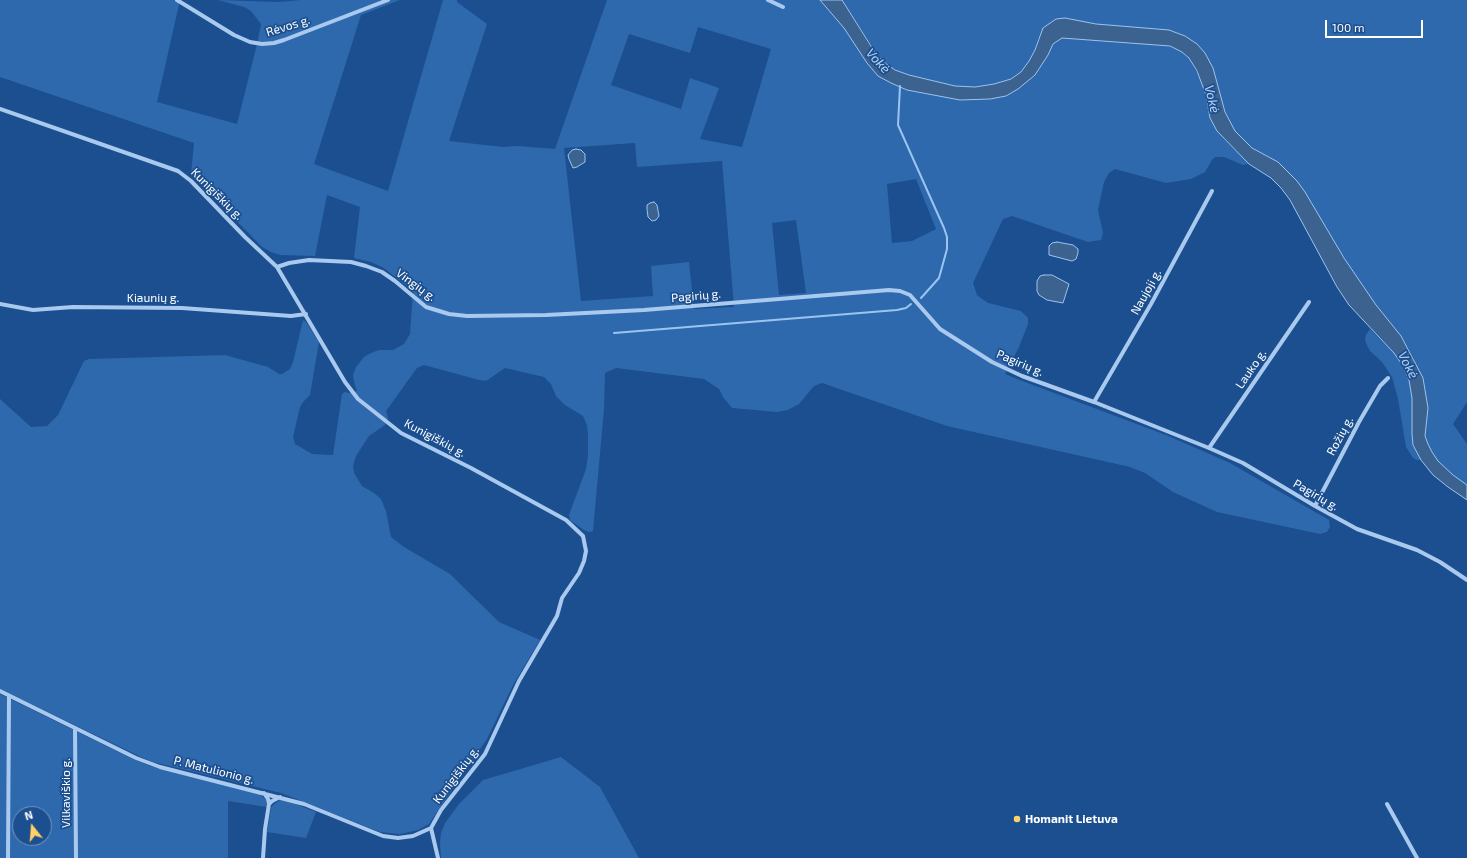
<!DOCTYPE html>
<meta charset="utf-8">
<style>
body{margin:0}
#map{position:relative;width:1467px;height:858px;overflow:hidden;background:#1b4f8f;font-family:"Exo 2",sans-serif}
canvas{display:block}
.north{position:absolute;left:12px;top:806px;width:40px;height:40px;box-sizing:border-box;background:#1b4f8f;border:1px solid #7695bc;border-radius:50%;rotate:343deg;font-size:11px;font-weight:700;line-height:16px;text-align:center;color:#fff}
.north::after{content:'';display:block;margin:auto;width:14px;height:18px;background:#ffd166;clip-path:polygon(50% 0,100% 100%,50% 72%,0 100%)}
.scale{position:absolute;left:1325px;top:20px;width:98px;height:18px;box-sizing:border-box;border:2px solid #fff;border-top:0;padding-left:5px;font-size:12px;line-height:14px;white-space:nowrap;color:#fff;-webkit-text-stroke:3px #1b4f8f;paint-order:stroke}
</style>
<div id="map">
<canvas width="1467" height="858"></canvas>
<div class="north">N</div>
<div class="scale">100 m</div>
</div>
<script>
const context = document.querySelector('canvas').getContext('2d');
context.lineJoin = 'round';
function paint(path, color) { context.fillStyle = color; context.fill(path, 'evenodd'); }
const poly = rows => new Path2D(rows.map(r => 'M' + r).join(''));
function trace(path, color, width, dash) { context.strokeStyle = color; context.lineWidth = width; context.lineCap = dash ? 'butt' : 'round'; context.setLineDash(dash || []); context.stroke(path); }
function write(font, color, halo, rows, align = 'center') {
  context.font = font + ' "Exo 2",sans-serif'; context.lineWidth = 3.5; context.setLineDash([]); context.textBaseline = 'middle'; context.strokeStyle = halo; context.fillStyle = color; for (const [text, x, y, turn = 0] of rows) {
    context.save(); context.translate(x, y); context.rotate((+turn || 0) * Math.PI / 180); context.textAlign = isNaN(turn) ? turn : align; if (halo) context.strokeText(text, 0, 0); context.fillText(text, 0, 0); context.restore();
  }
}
paint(poly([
 [0,0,180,0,157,102,237,124,258,40,261,24,251,11,244,7,218,0,278,2,301,0,400,0,361,15,314,164,388,191,443,0,457,0,457,2,487,24,449,141,503,147,518,146,555,149,607,0,820,0,844,28,867,63,907,90,960,100,990,99,1048,55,1053,44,1062,38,1170,46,1182,52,1189,58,1203,85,1206,95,1210,118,1224,139,1249,164,1243,165,1224,157,1215,157,1212,160,1205,172,1191,179,1166,183,1115,169,1109,173,1104,182,1098,210,1103,233,1101,240,1088,242,1012,216,1003,219,973,283,977,295,988,303,1021,311,1028,318,1028,324,1019,347,1005,374,1017,379,1166,435,1230,463,1329,520,1330,527,1327,532,1320,534,1217,512,1173,492,1145,473,1130,467,947,426,822,383,814,386,799,404,788,410,777,412,732,408,723,397,719,389,704,379,616,368,605,373,604,409,593,531,589,532,584,530,570,520,569,515,586,469,588,456,588,435,587,425,583,416,565,405,556,396,551,384,544,377,505,368,486,381,479,380,424,365,417,368,386,411,388,418,385,425,369,436,356,456,353,466,354,473,362,486,374,493,381,499,386,511,391,537,404,547,450,574,499,622,540,640,513,685,487,739,429,824,418,830,400,834,380,832,281,793,153,762,141,757,0,689,0,399,31,427,47,426,58,415,84,361,89,359,225,355,268,367,279,374,282,374,290,369,293,362,303,320,306,322,319,342,310,395,303,402,300,407,293,437,295,444,312,454,333,455,342,394,345,392,349,393,357,391,354,382,353,375,356,367,364,357,371,353,379,350,393,350,404,344,410,334,413,291,384,268,371,262,354,258,360,207,327,195,315,256,280,255,271,252,262,247,191,174,194,143,0,77],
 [698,27,771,49,742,147,700,139,719,88,690,78,681,109,611,85,629,34,690,53],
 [635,143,637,167,722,161,734,307,694,309,689,262,651,266,653,296,581,301,564,148],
 [916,179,936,229,912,241,892,243,887,184],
 [796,220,806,293,779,295,772,223],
 [842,0,1467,0,1467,402,1453,424,1467,444,1467,485,1453,475,1438,461,1432,452,1428,444,1425,436,1426,425,1414,359,1401,336,1376,305,1344,258,1297,181,1278,162,1252,148,1235,131,1225,112,1219,89,1205,53,1096,24,1065,18,1057,19,1039,38,1035,50,1029,61,1021,72,1011,79,994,84,975,87,955,86,909,75,895,70,885,63,877,54],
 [1370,329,1394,353,1403,366,1409,380,1412,398,1412,434,1413,445,1421,460,1417,460,1413,458,1406,447,1398,399,1392,377,1382,362,1370,351,1367,345,1365,340,1366,335],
 [0,694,135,760,150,766,260,794,266,800,267,807,228,801,228,858,0,858],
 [20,814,44,814,44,838,20,838],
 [561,757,600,787,639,858,441,858,440,842,441,833,445,823,459,804,483,780],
 [280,800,288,801,316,812,306,838,267,832,271,808,273,805]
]), '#2e69ad');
const water = poly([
 [820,0,842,0,876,54,885,63,895,70,909,75,955,86,975,87,994,84,1011,79,1021,72,1029,61,1035,50,1043,28,1056,19,1065,18,1096,24,1169,30,1185,36,1197,44,1205,53,1213,68,1225,112,1235,131,1252,148,1278,162,1297,181,1305,192,1344,258,1376,305,1401,336,1423,378,1428,408,1425,436,1428,444,1432,452,1438,461,1453,475,1467,485,1467,500,1448,487,1433,475,1421,460,1413,445,1412,434,1412,398,1409,380,1403,366,1394,353,1349,305,1337,287,1290,200,1281,188,1271,178,1249,164,1217,131,1210,118,1206,95,1197,71,1189,58,1182,52,1170,46,1062,38,1053,44,1048,55,1035,75,1018,89,1006,96,990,99,960,100,907,90,891,83,878,76,867,63,844,28,820,0],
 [576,149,581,150,585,154,585,162,577,167,573,168,569,159,568,155,572,150,576,149],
 [654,202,657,205,659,216,656,220,652,221,648,217,647,209,647,205,650,203,654,202],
 [1057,242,1073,245,1078,249,1078,253,1076,259,1072,261,1049,255,1049,246,1052,243,1057,242],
 [1044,275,1052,275,1069,284,1063,303,1047,300,1039,295,1037,291,1037,281,1040,276,1044,275]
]);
paint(water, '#3c6290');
trace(water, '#9cc4f0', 1);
trace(poly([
 [900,86,898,125,944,228,947,237,947,249,939,278,921,298],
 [614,333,897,310,906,308,911,304]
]), '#9cc4f0', 2);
trace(poly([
 [177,0,234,35,250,42,262,44,274,43,284,40,388,0],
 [768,0,783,7],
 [0,109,178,171,191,181,245,237,277,267,345,382,358,399,401,433,471,468,566,520,583,536,586,551,584,561,579,573,562,598,557,616,519,681,485,754,441,810,431,828,438,858],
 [277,267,289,263,309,260,351,262,366,266,382,272,395,281,426,307,449,314,467,316,546,315,644,310,889,290,900,291,910,295,940,329,992,362,1022,376,1094,402,1209,448,1243,463,1315,506,1357,529,1417,550,1440,562,1467,580],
 [0,304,33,310,73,307,182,308,291,316,306,314],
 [1094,402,1151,304,1212,191],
 [1209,448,1309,302],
 [1315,506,1359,422,1380,386,1388,378],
 [0,691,136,758,160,767,304,804,383,836,398,838,413,836,431,828],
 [75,728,76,858],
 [269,804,272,801,280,797],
 [1387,804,1417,858],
 [8,858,9,696],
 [263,858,265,829,269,804,268,799,264,793]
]), '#a9c9ee', 4);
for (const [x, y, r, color] of [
 [1017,819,4,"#ffd166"]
]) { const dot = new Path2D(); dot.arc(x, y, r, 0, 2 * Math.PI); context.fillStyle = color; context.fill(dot); trace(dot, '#1b4f8f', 1.5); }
write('12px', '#fff', '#1b4f8f', [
 ["Rėvos g.",288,26,-17],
 ["Kunigiškių g.",217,194,45],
 ["Vingių g.",416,285,36],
 ["Naujoji g.",1146,292,-61],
 ["Pagirių g.",696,296,-5],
 ["Kiaunių g.",153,298],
 ["Pagirių g.",1020,363,23],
 ["Lauko g.",1251,369,-56],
 ["Rožių g.",1340,436,-62],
 ["Kunigiškių g.",435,438,28],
 ["Pagirių g.",1316,495,30],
 ["P. Matulionio g.",214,770,14],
 ["Kunigiškių g.",456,775,-53],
 ["Vilkaviškio g.",66,793,-90]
]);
write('bold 12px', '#fff', '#1b4f8f', [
 ["Homanit Lietuva",1025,819]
], 'left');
write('italic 13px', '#b5d3f5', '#1b4f8f', [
 ["Vokė",878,61,47],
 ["Vokė",1212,99,77],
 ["Vokė",1408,365,63]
]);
</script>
